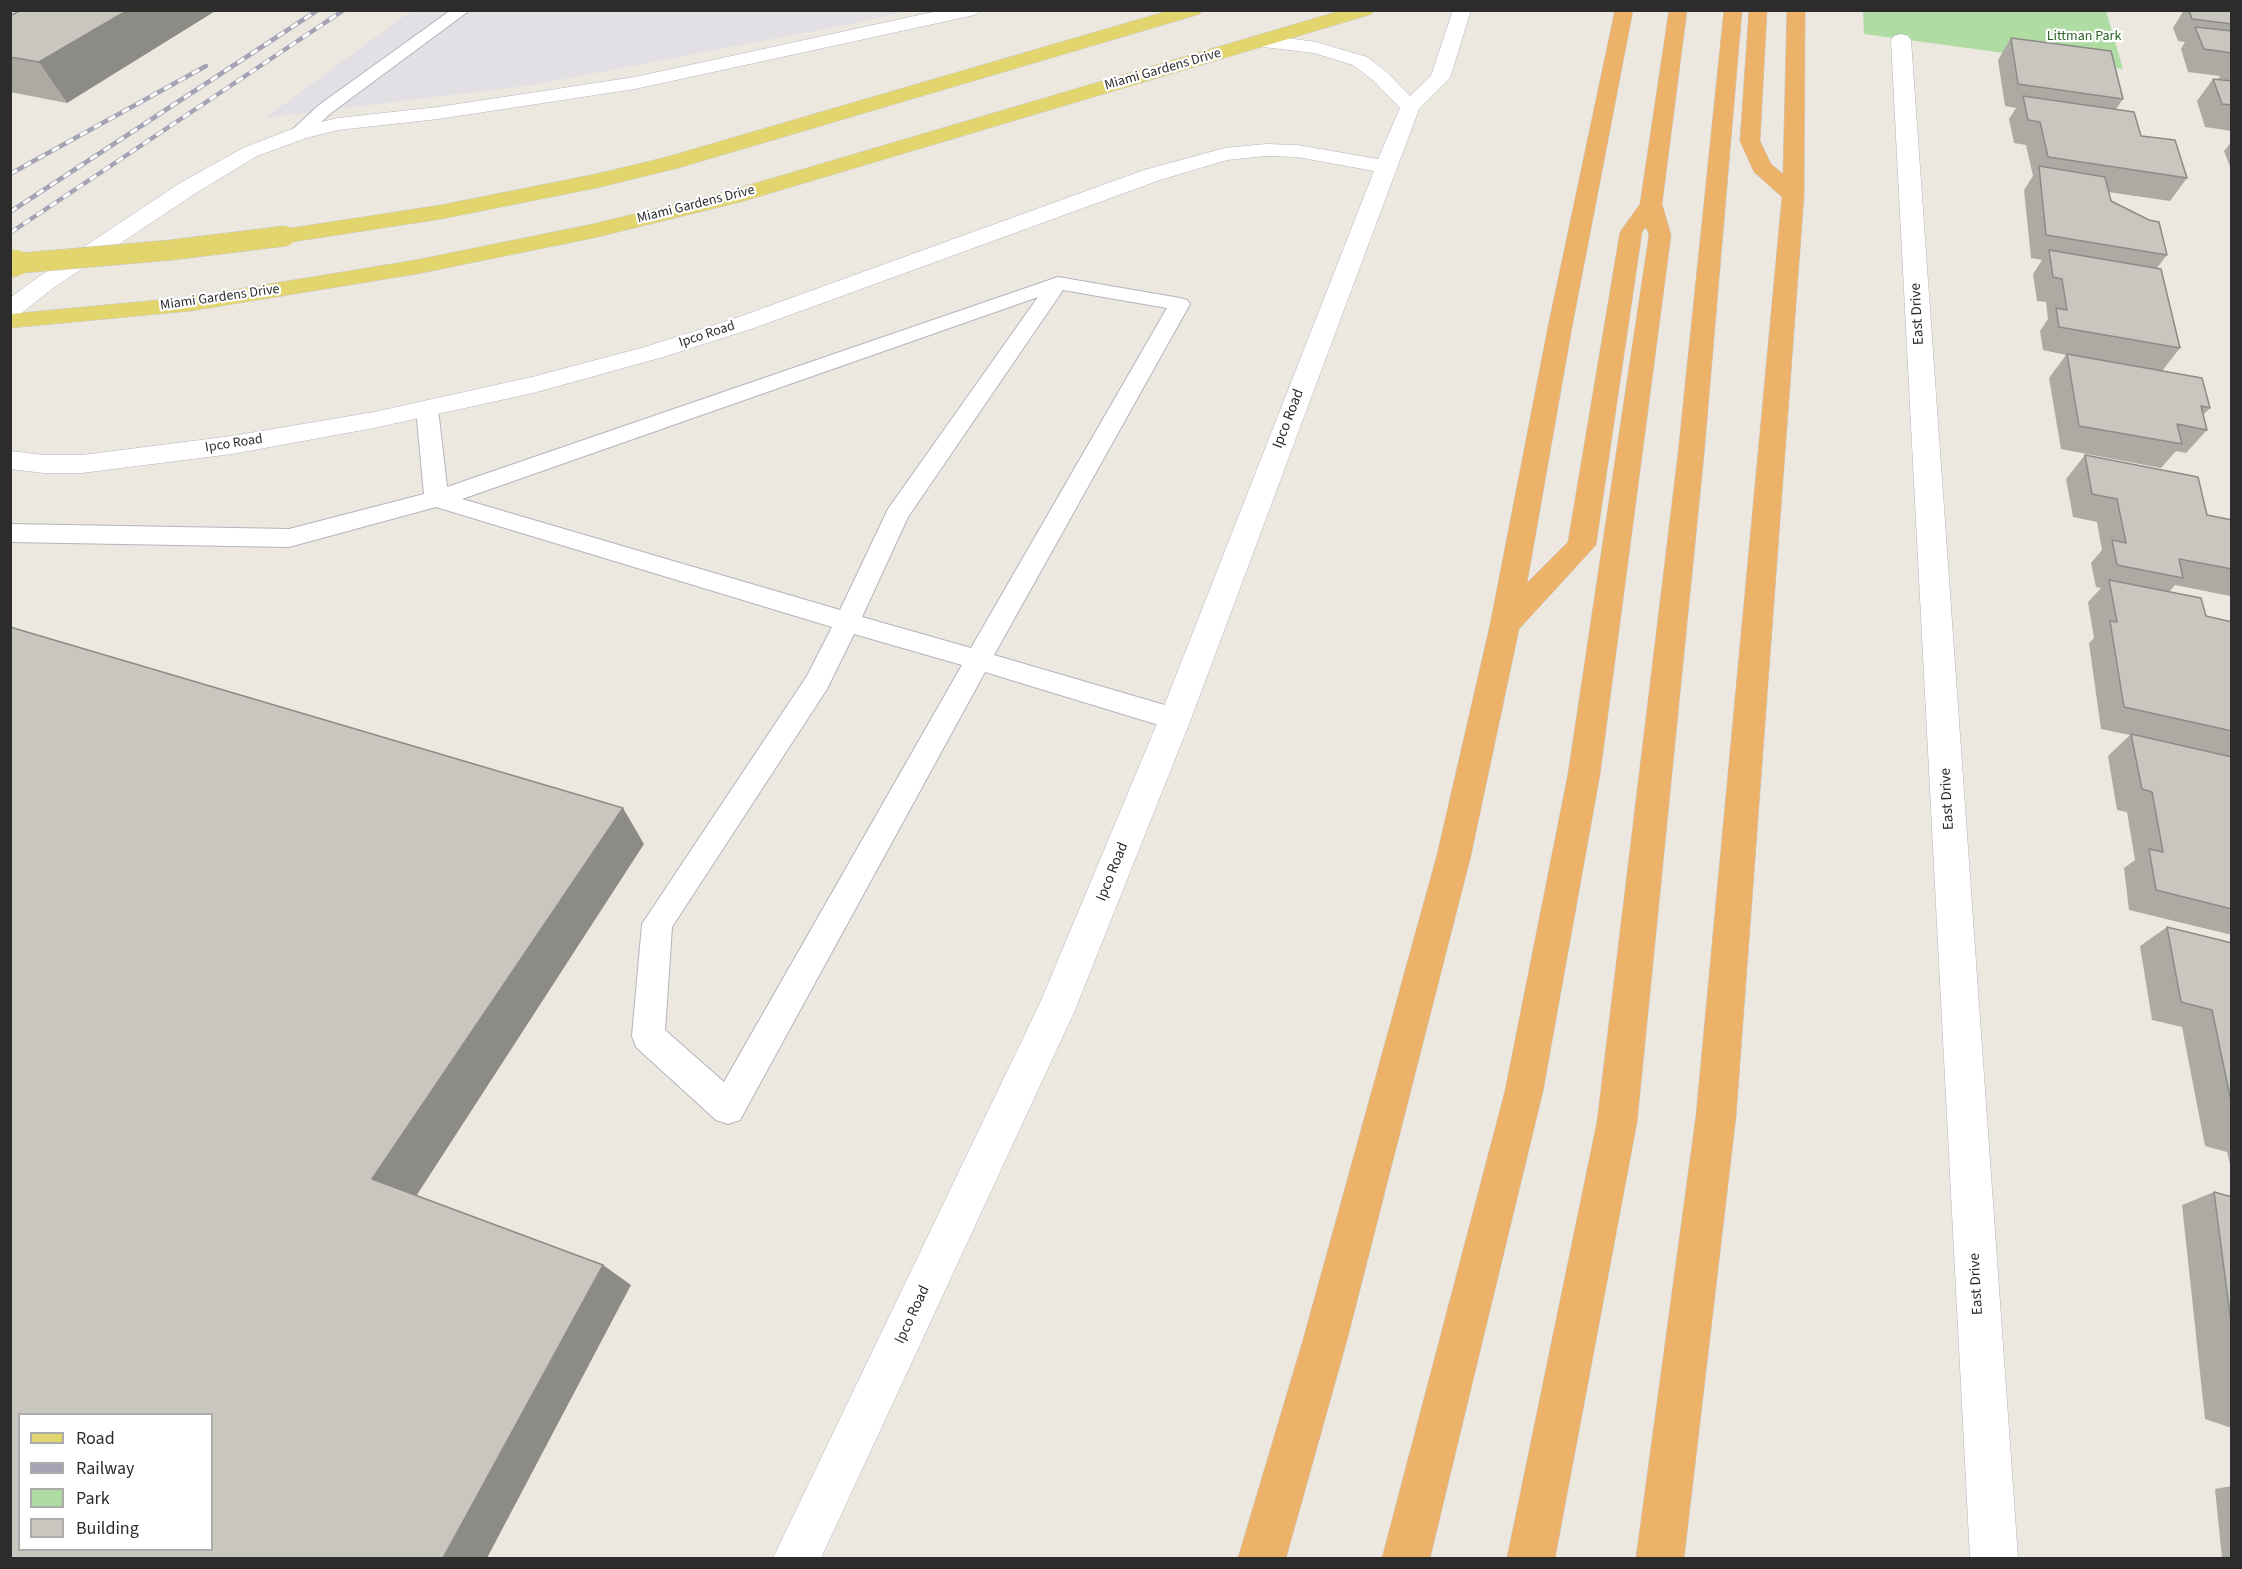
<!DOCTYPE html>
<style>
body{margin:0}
#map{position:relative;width:2242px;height:1569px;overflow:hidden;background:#ece8e0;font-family:"Source Sans 3",sans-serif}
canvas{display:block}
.frame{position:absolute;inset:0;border:12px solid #2c2c2c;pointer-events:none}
.legend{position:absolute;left:18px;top:1413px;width:195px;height:138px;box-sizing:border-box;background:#fff;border:2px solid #ababab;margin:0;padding:8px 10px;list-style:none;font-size:18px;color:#2c2c2c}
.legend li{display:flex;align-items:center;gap:12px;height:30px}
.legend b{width:30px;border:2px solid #ababab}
</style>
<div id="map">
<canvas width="2242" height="1569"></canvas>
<div class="frame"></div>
<ul class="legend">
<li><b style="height:8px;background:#e2d56e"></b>Road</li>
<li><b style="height:8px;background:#a3a3b4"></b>Railway</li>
<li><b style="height:16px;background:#afdca2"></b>Park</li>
<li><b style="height:16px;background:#c8c6be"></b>Building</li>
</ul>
</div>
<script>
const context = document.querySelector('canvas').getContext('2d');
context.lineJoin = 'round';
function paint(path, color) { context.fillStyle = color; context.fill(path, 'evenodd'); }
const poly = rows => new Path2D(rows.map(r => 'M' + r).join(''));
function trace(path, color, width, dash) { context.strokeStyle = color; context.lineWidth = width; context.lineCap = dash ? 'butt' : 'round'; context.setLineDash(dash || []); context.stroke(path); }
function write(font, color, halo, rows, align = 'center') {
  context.font = font + ' "Source Sans 3",sans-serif'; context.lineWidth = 4.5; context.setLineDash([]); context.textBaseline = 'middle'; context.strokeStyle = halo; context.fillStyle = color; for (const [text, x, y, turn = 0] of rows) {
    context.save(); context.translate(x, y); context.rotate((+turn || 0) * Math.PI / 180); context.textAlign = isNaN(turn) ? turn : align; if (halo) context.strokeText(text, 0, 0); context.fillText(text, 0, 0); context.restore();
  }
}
paint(poly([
 [411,11,909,11,845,25,533,85,265,118]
]), '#e2dfe5');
paint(poly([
 [1863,11,2106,11,2123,69,1864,34]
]), '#afdca2');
const service = poly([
 [451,10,470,10,331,113,305,137,293,137,290,133,293,129,319,105,451,10],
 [1058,277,1180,298,1187,300,1190,304,994,655,1185,711,1189,719,1185,727,1175,730,985,672,740,1120,728,1124,716,1120,636,1047,632,1036,642,924,807,676,832,627,436,507,289,547,10,542,10,524,289,529,424,494,416,409,419,404,427,402,435,404,438,409,447,487,1058,277],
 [1063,290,1167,308,971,648,862,617,908,517,1063,290],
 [1038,297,888,509,840,610,462,499,1038,297],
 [854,634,962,665,724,1082,665,1030,672,927,827,689,854,634]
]);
const minor = poly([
 [942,10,979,10,977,14,970,16,635,89,438,119,338,130,306,138,257,156,196,193,53,288,19,315,10,317,10,298,37,278,180,183,243,148,292,129,338,118,438,107,635,77,942,10],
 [1453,10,1471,10,1450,78,1419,109,1191,719,1075,1010,821,1558,773,1558,1040,1003,1159,719,1374,171,1297,157,1266,156,1227,160,1160,180,754,328,663,357,533,393,374,428,232,454,82,473,44,473,10,469,10,451,44,455,82,455,232,436,374,412,532,377,645,347,736,318,1144,170,1225,148,1266,144,1297,145,1378,159,1400,108,1374,81,1353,65,1314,53,1264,47,1257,45,1254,41,1257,37,1264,35,1316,42,1367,57,1388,73,1410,96,1431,76,1453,10],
 [1901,34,1908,36,1911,40,2018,1558,1970,1558,1891,40,1894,36,1901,34]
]);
const primary = poly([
 [1171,10,1202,10,1200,14,678,168,596,188,441,219,285,243,277,241,274,236,277,231,285,229,441,205,596,174,663,158,1171,10],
 [1343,10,1374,10,1372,14,744,201,593,238,416,274,190,311,10,328,10,314,190,297,416,260,593,224,729,191,1343,10]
]);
const motorway = poly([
 [1615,10,1633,10,1572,327,1527,583,1568,542,1620,232,1640,204,1669,10,1687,10,1662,204,1671,235,1600,774,1543,1091,1430,1558,1382,1558,1505,1091,1568,774,1649,235,1646,227,1642,232,1596,545,1519,629,1471,855,1347,1340,1286,1558,1238,1558,1303,1340,1437,855,1490,625,1548,327,1615,10],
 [1724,10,1742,10,1704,454,1637,1122,1555,1558,1507,1558,1597,1122,1678,454,1724,10],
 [1749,10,1767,10,1760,141,1771,164,1783,174,1787,10,1805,10,1804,195,1736,1116,1684,1558,1636,1558,1696,1116,1782,197,1754,172,1740,141,1749,10]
]);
trace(service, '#b3b4be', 2);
trace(minor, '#b3b4be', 1);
trace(primary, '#c8c8c8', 1);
trace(motorway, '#c8c8c8', 1);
paint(service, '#fff');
paint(minor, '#fff');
paint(primary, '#e2d56e');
paint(motorway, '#edb269');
const rail = poly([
 [10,174,206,66],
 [10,212,318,10],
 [10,233,344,10]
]);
trace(rail, '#a3a3b4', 4.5);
trace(rail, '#fff', 3, [8]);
const primaryBridgeFar1 = poly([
 [10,264,171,250,285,236]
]);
const primaryBridge = poly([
 [10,264,16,263]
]);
trace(primaryBridgeFar1, '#c8c8c8', 21, []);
trace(primaryBridge, '#c8c8c8', 28, []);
trace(primaryBridgeFar1, '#e2d56e', 20);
trace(primaryBridge, '#e2d56e', 26);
paint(poly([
 [2184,10,2232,10,2232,131,2205,127,2197,101,2213,79,2218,79,2220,76,2188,72,2181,49,2185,42,2178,41,2173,28],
 [10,16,67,103,10,92],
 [2011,38,2123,99,2116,109,2141,136,2187,178,2170,201,2108,192,2111,201,2167,255,2157,268,2180,348,2162,371,2210,408,2203,415,2207,430,2186,453,2176,451,2161,468,2061,449,2049,378,2066,355,2043,350,2040,331,2048,319,2046,302,2037,301,2033,274,2042,260,2031,258,2024,190,2033,176,2026,145,2014,143,2009,119,2016,108,2005,106,1998,60],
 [2232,141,2232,172,2224,151],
 [2085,455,2207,515,2232,520,2232,594,2230,596,2175,585,2169,592,2206,616,2232,622,2232,935,2129,910,2124,868,2135,860,2127,812,2117,810,2108,756,2130,735,2101,729,2089,643,2094,638,2088,602,2101,588,2096,587,2091,563,2102,550,2097,522,2073,517,2066,479],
 [2167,927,2232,943,2232,1172,2227,1152,2205,1146,2182,1027,2152,1020,2140,946],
 [2214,1192,2232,1197,2232,1428,2205,1419,2182,1205],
 [2232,1486,2232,1558,2222,1558,2215,1489]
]), '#acaaa3');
paint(poly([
 [128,10,217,10,67,103,39,62],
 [623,808,644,844,411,1204,372,1179],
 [603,1265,631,1285,487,1558,443,1558]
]), '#8c8b85');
const building = poly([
 [21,10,128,10,39,62,10,57,10,16,21,10],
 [2189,10,2232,10,2232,24,2192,19,2189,10],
 [2195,27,2232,31,2232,53,2204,49,2195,27],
 [2011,38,2111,51,2123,99,2018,84,2011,38],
 [2213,79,2232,81,2232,105,2222,104,2213,79],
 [2023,96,2134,112,2141,136,2175,140,2187,178,2048,157,2040,122,2028,120,2023,96],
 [2039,166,2105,177,2111,201,2149,220,2159,222,2167,255,2046,235,2039,166],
 [2049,250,2161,269,2180,348,2059,327,2056,308,2067,310,2062,279,2053,277,2049,250],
 [2067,354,2202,378,2210,408,2201,406,2207,430,2177,424,2182,444,2079,426,2067,354],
 [2085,455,2198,477,2207,515,2232,520,2232,569,2179,559,2183,578,2117,565,2112,540,2126,543,2117,499,2092,494,2085,455],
 [2109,580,2201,598,2206,616,2232,622,2232,731,2124,707,2110,621,2117,622,2109,580],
 [10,627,623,808,372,1179,603,1265,443,1558,10,1558,10,627],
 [20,1414,212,1414,212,1550,20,1550,20,1414],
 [2131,734,2232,757,2232,909,2156,890,2149,849,2163,852,2152,792,2142,789,2131,734],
 [2167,927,2232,943,2232,1106,2212,1010,2181,1002,2167,927],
 [2214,1192,2232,1197,2232,1330,2214,1192]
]);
paint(building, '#c8c6be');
trace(building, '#8c8b85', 1.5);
write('14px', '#286223', '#fff', [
 ["Littman Park",2084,37]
]);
write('14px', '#2c2c2c', '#fff', [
 ["Miami Gardens Drive",1163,70,-16],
 ["Miami Gardens Drive",696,205,-14],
 ["Miami Gardens Drive",220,298,-8],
 ["Ipco Road",707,335,-18],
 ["Ipco Road",234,444,-9]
]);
write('15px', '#2c2c2c', '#fff', [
 ["East Drive",1918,314,-93],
 ["Ipco Road",1289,419,-69],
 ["East Drive",1948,799,-93],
 ["Ipco Road",1113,872,-68],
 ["East Drive",1977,1284,-93],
 ["Ipco Road",913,1315,-65]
]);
</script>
